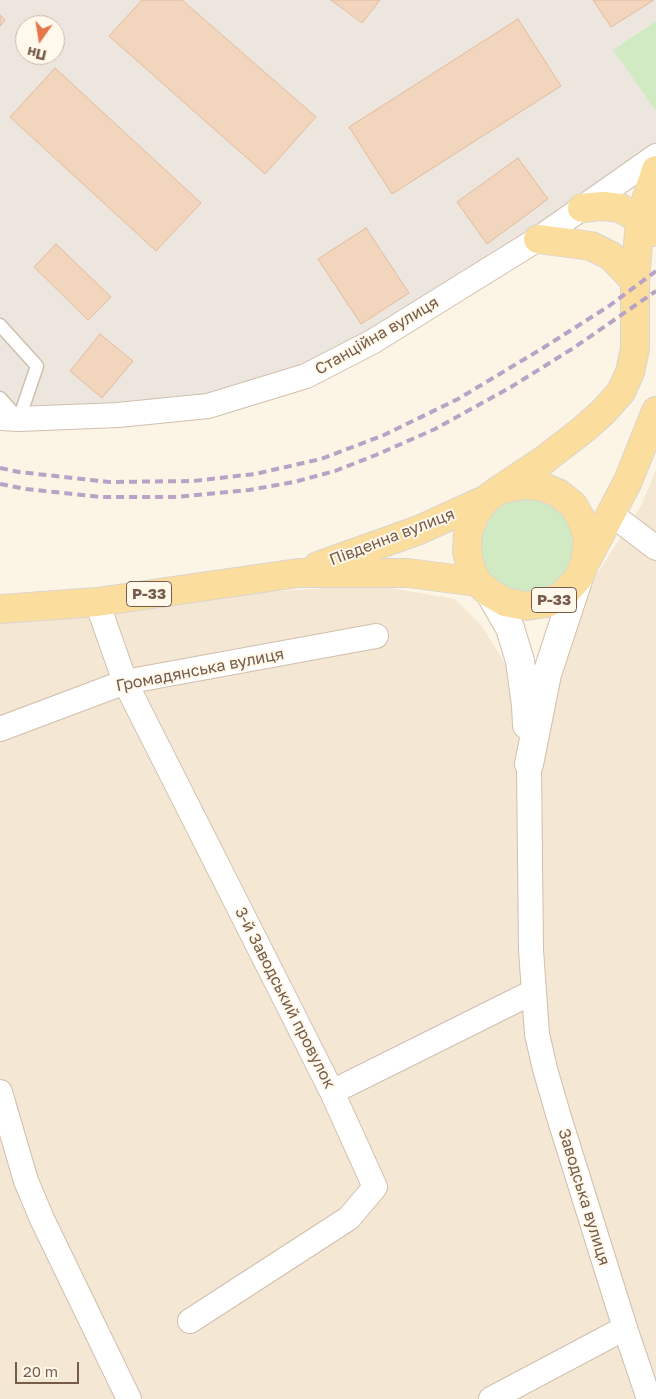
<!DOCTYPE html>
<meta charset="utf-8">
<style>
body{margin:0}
#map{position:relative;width:656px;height:1399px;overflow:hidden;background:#fcf5e5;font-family:"Golos Text",sans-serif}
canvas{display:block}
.north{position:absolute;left:15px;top:15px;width:50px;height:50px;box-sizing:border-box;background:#fff8eb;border:1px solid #c8baab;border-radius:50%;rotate:193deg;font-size:14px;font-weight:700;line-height:20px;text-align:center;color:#755c4a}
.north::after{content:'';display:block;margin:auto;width:18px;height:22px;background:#e6754a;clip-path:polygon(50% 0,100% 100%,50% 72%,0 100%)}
.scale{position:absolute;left:15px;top:1362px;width:64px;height:22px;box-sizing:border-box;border:2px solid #755c4a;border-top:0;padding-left:6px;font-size:15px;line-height:18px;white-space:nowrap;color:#755c4a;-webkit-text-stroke:4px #fff8eb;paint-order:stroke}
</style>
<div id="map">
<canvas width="656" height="1399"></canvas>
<div class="north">Пн</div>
<div class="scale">20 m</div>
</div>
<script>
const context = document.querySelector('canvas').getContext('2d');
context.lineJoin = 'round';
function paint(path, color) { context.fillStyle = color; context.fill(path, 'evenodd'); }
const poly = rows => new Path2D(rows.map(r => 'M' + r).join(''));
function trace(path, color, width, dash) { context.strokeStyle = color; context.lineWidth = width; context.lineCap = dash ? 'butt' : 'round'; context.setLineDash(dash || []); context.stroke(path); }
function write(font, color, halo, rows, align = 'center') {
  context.font = font + ' "Golos Text",sans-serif'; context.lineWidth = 4; context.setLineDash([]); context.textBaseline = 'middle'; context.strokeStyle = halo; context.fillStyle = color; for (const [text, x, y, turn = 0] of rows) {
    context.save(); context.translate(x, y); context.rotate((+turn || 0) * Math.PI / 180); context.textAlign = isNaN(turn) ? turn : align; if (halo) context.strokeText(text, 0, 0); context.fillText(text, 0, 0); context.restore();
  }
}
paint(poly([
 [656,470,656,1399,0,1399,0,609,374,585,455,599,482,626,507,667,556,677,585,592,641,506]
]), '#f4e7d3');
paint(poly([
 [0,0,656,0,656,21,614,50,656,111,656,156,372,342,208,406,0,418],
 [25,25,55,25,55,55,25,55]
]), '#ece6df');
paint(poly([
 [656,21,656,111,613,50],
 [521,485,583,522,563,595,490,593,468,533]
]), '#d1eac3');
const building = poly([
 [142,0,182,0,316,117,265,174,109,36,142,0],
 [331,0,380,0,362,23,331,0],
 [593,0,654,0,611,27,593,0],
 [0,15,5,20,0,26,0,15],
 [518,19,561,86,392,194,349,127,518,19],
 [55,68,201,203,156,251,10,117,55,68],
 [518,158,548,199,487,244,457,202,518,158],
 [366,228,409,293,361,324,318,259,366,228],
 [56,244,111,297,88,320,34,267,56,244],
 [100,334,133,361,102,398,70,371,100,334]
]);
paint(building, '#f2d5bd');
trace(building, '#e4bc9d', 1);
const lane = poly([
 [0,325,37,366,19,419,0,398]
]);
const street = poly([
 [0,418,19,419,118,415,208,406,306,376,372,342,538,239,656,156],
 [610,513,656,548],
 [97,602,125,682,332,1092,375,1187,349,1218,190,1321],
 [0,729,125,682,376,636],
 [529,764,531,950,537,1034,545,1069,558,1114,625,1328,649,1399],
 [0,1092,26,1181,42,1219,129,1399],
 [332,1092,533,992],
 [491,1399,625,1328]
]);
const secondary = poly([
 [490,593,510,628,520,661,526,705,527,725],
 [529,764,547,674,579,577]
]);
const primary = poly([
 [582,208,603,206,620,208,640,219,652,232],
 [538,239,591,246,611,256,635,281],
 [499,490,521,485,540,486,558,493,573,505,583,522,588,540,585,562,579,577,563,595,547,603,526,606,505,602,490,593,477,582,471,569,467,551,468,533,474,516,485,500,499,490,544,460,584,429,603,412,621,392,630,372,635,349,635,281,640,219,656,170],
 [587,559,628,481,656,411],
 [318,566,419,530,485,500],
 [0,609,97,602,298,573,408,573,477,582]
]);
trace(lane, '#d0bfae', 15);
trace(street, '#d0bfae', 26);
trace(secondary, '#d3bfab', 30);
trace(primary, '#dbd5d0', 30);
trace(lane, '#fff', 12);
trace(street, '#fff', 24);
trace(secondary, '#fff', 28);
trace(primary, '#fbdd9e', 28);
trace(poly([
 [0,468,19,472,109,482,193,481,255,474,321,459,384,435,458,399,543,348,609,306,656,271],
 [0,484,26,489,101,497,175,497,249,490,294,482,335,471,376,455,435,429,511,387,575,347,656,291]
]), '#b8a3c6', 4, [8, 5]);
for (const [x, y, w] of [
 [149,594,45],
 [554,600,45]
]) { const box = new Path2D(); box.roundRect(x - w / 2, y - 12.5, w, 25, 4); context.fillStyle = '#fff8eb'; context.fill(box); trace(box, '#755c4a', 1); }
write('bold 15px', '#755c4a', null, [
 ["Р-33",149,594],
 ["Р-33",554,600]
]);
write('16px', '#755c4a', '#fff8eb', [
 ["Станційна вулиця",377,336,-30],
 ["Південна вулиця",392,537,-21],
 ["Громадянська вулиця",200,670,-11],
 ["3-й Заводський провулок",285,998,63],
 ["Заводська вулиця",584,1197,73]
]);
</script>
